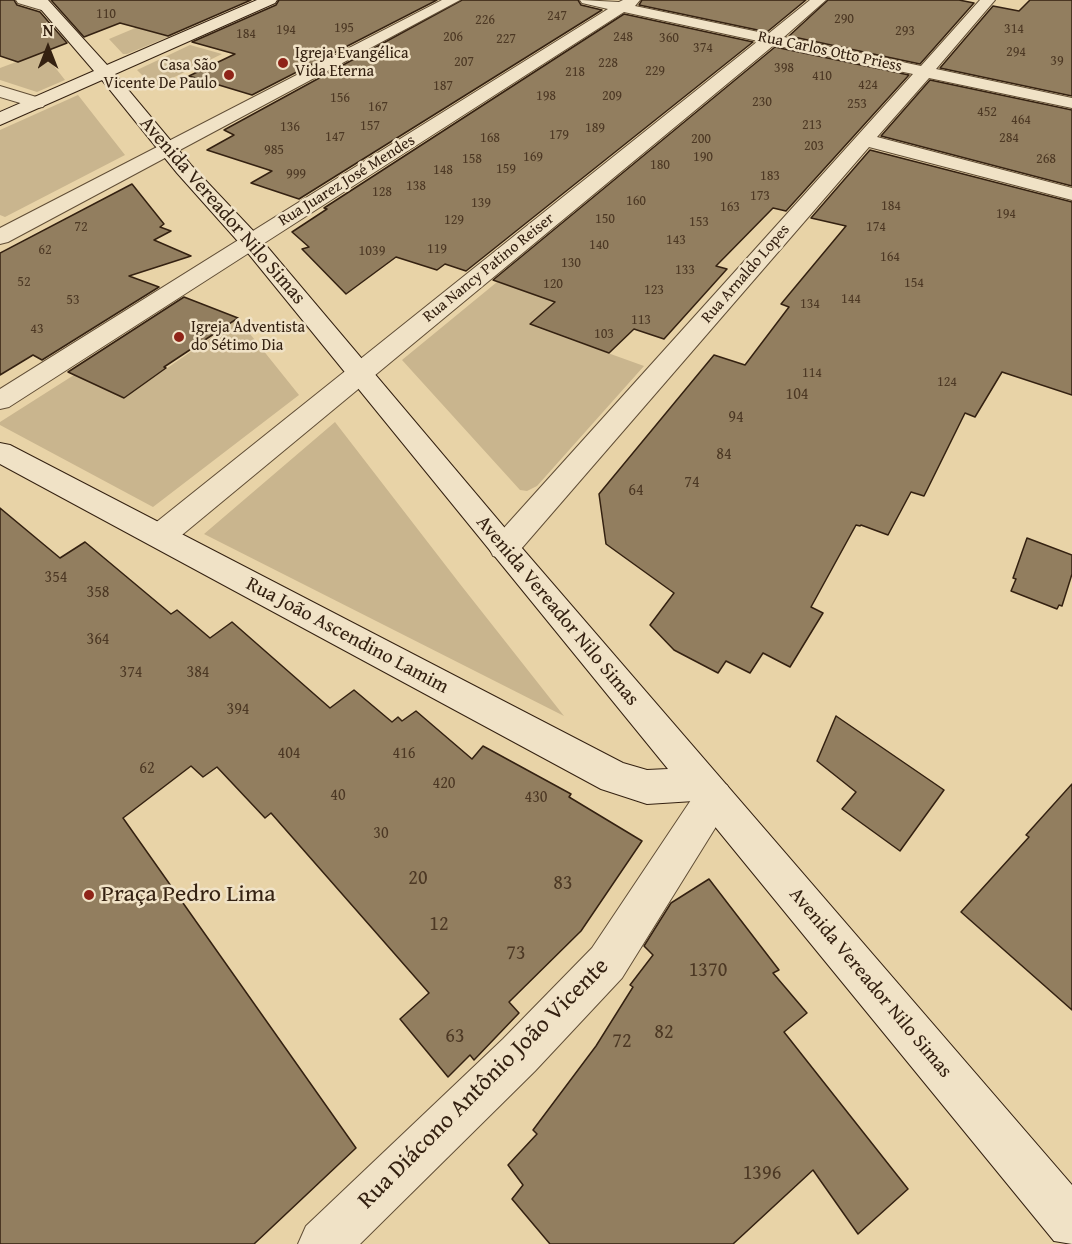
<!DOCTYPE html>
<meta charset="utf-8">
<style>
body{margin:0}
#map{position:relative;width:1072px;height:1244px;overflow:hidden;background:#e8d3a7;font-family:"Gentium Book Plus",serif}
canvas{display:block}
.north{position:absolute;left:18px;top:18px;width:60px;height:60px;-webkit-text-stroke:4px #f0e2c6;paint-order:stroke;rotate:0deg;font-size:16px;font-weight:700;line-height:24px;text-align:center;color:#342111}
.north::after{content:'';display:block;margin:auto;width:21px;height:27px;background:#342111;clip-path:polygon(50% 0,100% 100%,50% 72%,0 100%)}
</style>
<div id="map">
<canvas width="1072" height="1244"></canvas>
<div class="north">N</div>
</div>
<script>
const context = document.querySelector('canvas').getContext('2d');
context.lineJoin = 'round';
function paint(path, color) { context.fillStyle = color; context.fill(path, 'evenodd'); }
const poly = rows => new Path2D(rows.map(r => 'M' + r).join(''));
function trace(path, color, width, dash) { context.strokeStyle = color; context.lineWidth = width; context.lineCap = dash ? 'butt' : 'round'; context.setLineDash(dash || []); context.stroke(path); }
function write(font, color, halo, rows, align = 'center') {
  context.font = font + ' "Gentium Book Plus",serif'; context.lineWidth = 5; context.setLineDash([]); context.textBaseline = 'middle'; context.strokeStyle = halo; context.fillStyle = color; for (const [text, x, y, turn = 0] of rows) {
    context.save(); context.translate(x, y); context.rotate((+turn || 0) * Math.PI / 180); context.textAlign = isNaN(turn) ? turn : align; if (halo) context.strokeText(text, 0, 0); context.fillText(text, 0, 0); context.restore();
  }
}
paint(poly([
 [140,26,173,35,127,54,123,54,109,39],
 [190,45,222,54,154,87,137,70],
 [43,52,65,80,37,92,0,80,0,68],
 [78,95,125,155,5,217,0,215,0,130],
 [497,282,555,301,530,325,644,366,537,486,527,491,520,490,402,360],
 [238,319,299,395,153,507,0,425,0,422,74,375,124,398],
 [335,422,460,584,564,716,204,534]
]), '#c9b58e');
const building = poly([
 [0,0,14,0,17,5,40,12,67,43,18,62,0,56,0,0],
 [51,0,251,0,168,36,120,23,84,37,51,0],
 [279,0,437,0,252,95,189,76,235,54,192,42,276,5,279,0],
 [462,0,578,0,581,5,602,10,299,199,251,183,272,171,207,150,234,135,224,130,462,0],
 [642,0,806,0,767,32,639,5,642,0],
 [828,0,959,0,974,3,920,64,789,36,828,0],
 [1030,0,1072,0,1072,96,940,68,993,6,1019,11,1030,0],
 [624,14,753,42,466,271,445,264,437,270,396,257,346,294,302,249,309,247,292,232,327,209,324,208,624,14],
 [775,47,909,75,786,211,773,208,716,266,727,269,664,339,634,329,609,353,530,324,555,302,493,280,775,47],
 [930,80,1072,110,1072,186,881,136,930,80],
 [870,150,1072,202,1072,395,1002,372,975,417,965,413,924,496,911,492,888,535,861,525,860,526,856,525,811,607,823,613,790,667,763,653,750,673,726,661,718,673,674,650,650,625,674,593,606,544,599,494,714,355,745,365,789,307,781,304,846,226,811,218,870,150],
 [132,184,164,224,160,227,171,231,154,240,191,256,129,276,159,287,42,360,33,355,0,375,0,253,132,184],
 [184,297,238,318,164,367,166,368,124,398,68,372,184,297],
 [0,508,60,558,85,542,171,614,177,610,210,638,232,622,330,708,354,690,392,722,398,717,402,721,416,711,472,759,483,746,571,794,569,797,642,841,581,931,509,1002,519,1013,474,1060,470,1055,448,1077,400,1019,429,993,271,813,265,818,217,767,203,777,191,766,123,818,356,1148,254,1244,0,1244,0,508],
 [1027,538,1072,555,1072,574,1062,606,1059,605,1057,609,1011,591,1016,579,1013,578,1027,538],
 [836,716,944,790,900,851,842,809,856,792,817,761,836,716],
 [1072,784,1072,1010,961,912,1029,837,1026,835,1072,784],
 [709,879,779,970,773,973,807,1013,784,1032,908,1189,858,1234,813,1170,733,1244,550,1244,512,1199,523,1185,508,1165,537,1134,533,1130,596,1046,633,987,630,985,653,955,644,946,671,903,709,879]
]);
paint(building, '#927e5f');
trace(building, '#342111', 1.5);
const street = poly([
 [16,0,40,0,50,3,53,6,45,11,18,3,16,0],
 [442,0,460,0,8,242,0,244,0,228,442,0],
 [580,0,619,2,623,0,640,0,635,6,768,34,810,0,826,0,784,37,921,66,980,0,995,0,936,69,1072,98,1072,108,929,78,877,137,1072,188,1072,200,869,147,515,556,504,559,493,556,489,548,493,540,913,74,774,45,171,544,160,547,149,544,145,536,149,528,758,41,624,12,9,407,0,409,0,389,608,9,582,3,580,0],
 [0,86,43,99,46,103,43,107,37,108,0,97,0,86],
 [714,780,727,785,733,797,727,809,622,978,535,1071,360,1244,298,1244,306,1226,503,1039,592,948,701,785,714,780]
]);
const secondary = poly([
 [33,0,48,0,107,65,257,0,277,0,275,3,115,74,191,165,259,237,515,540,1072,1185,1072,1244,1054,1241,694,801,647,804,601,789,0,464,0,443,10,445,623,763,647,770,668,769,243,247,177,173,102,80,0,125,0,112,94,71,33,0]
]);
trace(street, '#614e36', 2);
trace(secondary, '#342111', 2);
paint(street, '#f0e2c6');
paint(secondary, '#f0e2c6');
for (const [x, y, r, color] of [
 [283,63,6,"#8f2418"],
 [229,75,6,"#8f2418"],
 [179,337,6,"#8f2418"],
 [89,895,6,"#8f2418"]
]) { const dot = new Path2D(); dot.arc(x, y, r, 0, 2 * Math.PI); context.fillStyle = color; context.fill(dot); trace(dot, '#f0e2c6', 2); }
write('14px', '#4c3824', null, [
 ["110",106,14],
 ["247",557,16],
 ["290",844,19],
 ["226",485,20],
 ["195",344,28],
 ["314",1014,29],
 ["194",286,30],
 ["293",905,31],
 ["184",246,34],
 ["206",453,37],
 ["248",623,37],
 ["360",669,38],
 ["227",506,39],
 ["374",703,48],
 ["294",1016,52],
 ["39",1057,61],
 ["207",464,62],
 ["228",608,63],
 ["398",784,68],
 ["229",655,71],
 ["218",575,72],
 ["410",822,76],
 ["424",868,85],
 ["187",443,86],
 ["198",546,96],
 ["209",612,96],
 ["156",340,98],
 ["230",762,102],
 ["253",857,104],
 ["167",378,107],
 ["452",987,112],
 ["464",1021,120],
 ["213",812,125],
 ["157",370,126],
 ["136",290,127],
 ["189",595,128],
 ["179",559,135],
 ["147",335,137],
 ["168",490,138],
 ["284",1009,138],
 ["200",701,139],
 ["203",814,146],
 ["985",274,150],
 ["169",533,157],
 ["190",703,157],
 ["158",472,159],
 ["268",1046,159],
 ["180",660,165],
 ["159",506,169],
 ["148",443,170],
 ["999",296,174],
 ["183",770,176],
 ["138",416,186],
 ["128",382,192],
 ["173",760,196],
 ["160",636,201],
 ["139",481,203],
 ["184",891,206],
 ["163",730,207],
 ["194",1006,214],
 ["150",605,219],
 ["129",454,220],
 ["153",699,222],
 ["72",81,227],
 ["174",876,227],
 ["143",676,240],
 ["140",599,245],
 ["119",437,249],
 ["62",45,250],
 ["1039",372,251],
 ["164",890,257],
 ["130",571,263],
 ["133",685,270],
 ["52",24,282],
 ["154",914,283],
 ["120",553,284],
 ["123",654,290],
 ["144",851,299],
 ["53",73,300],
 ["134",810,304],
 ["113",641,320],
 ["43",37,329],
 ["103",604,334],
 ["114",812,373],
 ["124",947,382]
]);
write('16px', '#342111', '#f0e2c6', [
 ["Rua Carlos Otto Priess",830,52,12],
 ["Rua Juarez José Mendes",347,181,-32],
 ["Rua Nancy Patino Reiser",489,268,-39],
 ["Rua Arnaldo Lopes",746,274,-49]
]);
write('16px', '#342111', '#f0e2c6', [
 ["Igreja Evangélica",295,54],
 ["Vida Eterna",295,72],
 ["Casa São",217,66,"right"],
 ["Vicente De Paulo",217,84,"right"],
 ["Igreja Adventista",191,328],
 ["do Sétimo Dia",191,346]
], 'left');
write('16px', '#4c3824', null, [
 ["104",797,395],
 ["94",736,418],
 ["84",724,455],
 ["74",692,483],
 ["64",636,491],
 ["354",56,578],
 ["358",98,593],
 ["364",98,640],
 ["374",131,673],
 ["384",198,673],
 ["394",238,710],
 ["404",289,754],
 ["416",404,754],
 ["62",147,769],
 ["420",444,784],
 ["40",338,796],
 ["430",536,798],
 ["30",381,834]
]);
write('20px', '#342111', '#f0e2c6', [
 ["Avenida Vereador Nilo Simas",222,211,49],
 ["Avenida Vereador Nilo Simas",557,611,50],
 ["Rua João Ascendino Lamim",347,636,28],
 ["Avenida Vereador Nilo Simas",870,983,50]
]);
write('20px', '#4c3824', null, [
 ["20",418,879],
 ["83",563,884],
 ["12",439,925],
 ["73",516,954],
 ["1370",708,971],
 ["82",664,1033],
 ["63",455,1037],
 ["72",622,1042],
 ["1396",762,1174]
]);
write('24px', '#342111', '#f0e2c6', [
 ["Praça Pedro Lima",101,895]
], 'left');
write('24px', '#342111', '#f0e2c6', [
 ["Rua Diácono Antônio João Vicente",484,1084,-45]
]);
</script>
